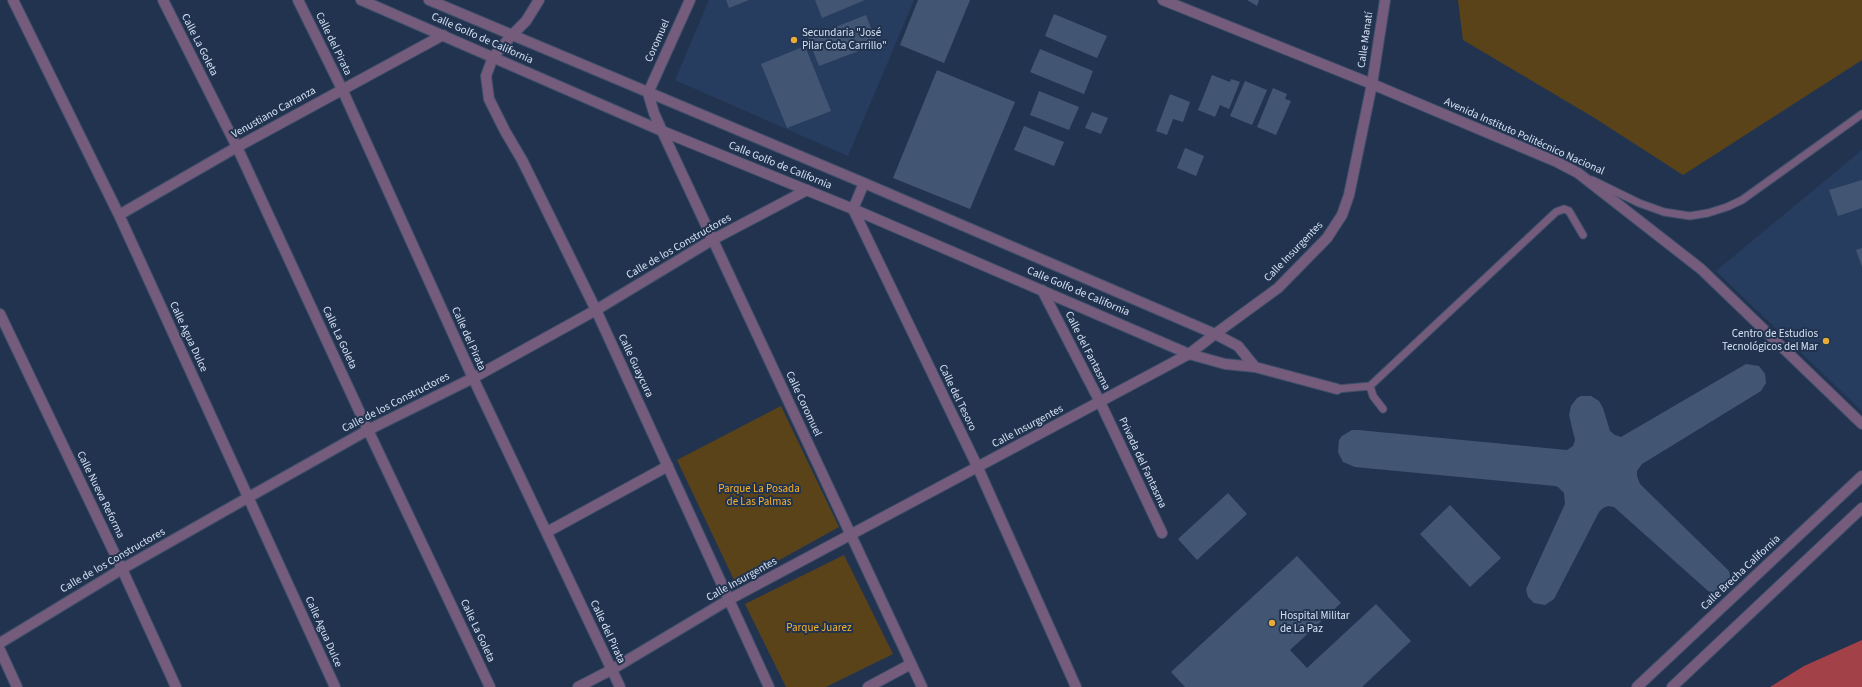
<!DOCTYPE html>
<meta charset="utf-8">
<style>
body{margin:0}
canvas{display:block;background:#21334f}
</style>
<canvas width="1862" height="687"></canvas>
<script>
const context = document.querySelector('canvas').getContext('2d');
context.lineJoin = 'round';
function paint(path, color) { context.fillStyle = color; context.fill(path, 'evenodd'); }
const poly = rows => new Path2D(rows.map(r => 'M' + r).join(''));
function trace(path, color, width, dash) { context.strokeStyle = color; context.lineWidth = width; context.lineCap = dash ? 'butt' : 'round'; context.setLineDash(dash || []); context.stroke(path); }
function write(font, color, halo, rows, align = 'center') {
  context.font = font + ' "Source Sans 3",sans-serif'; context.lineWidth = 4; context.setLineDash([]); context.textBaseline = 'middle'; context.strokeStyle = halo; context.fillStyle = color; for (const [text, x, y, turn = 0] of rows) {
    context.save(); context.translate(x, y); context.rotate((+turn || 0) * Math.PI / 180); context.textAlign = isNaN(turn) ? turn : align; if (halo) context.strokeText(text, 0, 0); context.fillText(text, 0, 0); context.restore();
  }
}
paint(poly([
 [709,0,914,0,848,156,675,80],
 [1862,150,1862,411,1716,271]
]), '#273d5f');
paint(poly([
 [1458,0,1862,0,1862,60,1683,175,1593,117,1463,40],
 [781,406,839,527,736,584,677,460],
 [844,555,893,654,826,687,786,687,745,604]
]), '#5b4319');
paint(poly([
 [1862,640,1862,687,1770,687,1804,666]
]), '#a24148');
paint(poly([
 [726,0,749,0,729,8],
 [815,0,865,0,822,18],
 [918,0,970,0,944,63,900,45],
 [1247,0,1259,0,1257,6],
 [1054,14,1107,36,1097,58,1045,36],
 [866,15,877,44,819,66,808,38],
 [805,46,831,111,787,128,761,64],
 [1040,49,1093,71,1084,94,1030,72],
 [937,70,1015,102,970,209,893,178],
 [1212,75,1230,82,1231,79,1240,82,1229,109,1220,105,1215,117,1198,110],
 [1245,81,1267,90,1252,125,1230,116],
 [1273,88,1287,94,1285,99,1291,101,1276,135,1257,127],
 [1039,91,1079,107,1069,130,1030,115],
 [1170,94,1190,102,1183,122,1173,119,1167,135,1156,131],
 [1092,112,1108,118,1101,134,1085,128],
 [1024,126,1064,142,1054,166,1014,150],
 [1185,148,1204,156,1196,176,1177,168],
 [1862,180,1862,208,1838,216,1829,190],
 [1862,248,1862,267,1856,250],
 [1746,364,1759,366,1765,374,1766,383,1761,391,1642,464,1637,471,1637,476,1640,484,1729,571,1730,576,1729,585,1720,593,1710,592,1707,590,1614,507,1608,506,1603,508,1599,512,1554,599,1545,605,1534,603,1528,597,1526,589,1565,504,1564,493,1558,487,1555,486,1355,467,1343,462,1338,452,1339,440,1342,436,1352,430,1358,430,1567,450,1573,446,1575,440,1569,415,1571,406,1577,398,1581,396,1591,396,1599,401,1603,408,1610,431,1615,435,1621,437],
 [1228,493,1247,514,1197,560,1178,539],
 [1450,505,1501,558,1470,587,1420,534],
 [1297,556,1341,603,1290,650,1307,668,1376,604,1411,641,1362,687,1185,687,1171,672]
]), '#425674');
const service = poly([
 [1592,180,1639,203,1664,212,1690,216,1708,213,1727,207,1742,200,1862,114],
 [1370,386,1373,396,1383,409],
 [1337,389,1370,386,1556,212,1564,209,1569,211,1583,235]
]);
const minor = poly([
 [13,0,119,215,335,687],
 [163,0,237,147,368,430,490,687],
 [298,0,342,89,473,378,620,687],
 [1163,0,1372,84,1557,162,1578,173,1701,269,1862,424],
 [512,35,526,21,539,0],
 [493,57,486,76,489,99,505,131,522,160,596,310,769,687],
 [648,93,690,0],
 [662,131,922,687],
 [853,209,978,468,1076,687],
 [119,215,237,147,443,35],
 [1042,290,1100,402,1162,533],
 [0,314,122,569,176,687],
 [1189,354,1225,364,1255,367,1337,389],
 [1255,367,1238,346,1215,334,1278,288,1327,238,1342,215,1349,195,1372,84,1385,0],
 [547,532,668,466],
 [0,643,122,569,249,497,368,430,473,378,596,310,712,240,807,190],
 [0,650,17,687],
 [868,687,911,664],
 [1637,687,1862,476],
 [1672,687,1862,508]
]);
const tertiary = poly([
 [361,0,662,131,853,209,1189,354],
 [429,0,864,183,1215,334,1189,354,730,599,611,670,578,687],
 [493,57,512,35],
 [648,93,654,113,662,131],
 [853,209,864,183]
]);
trace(service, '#3e4f69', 9);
trace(minor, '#3e4f69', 12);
trace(tertiary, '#3e4f69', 12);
trace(service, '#755c7c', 7);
trace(minor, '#755c7c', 10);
trace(tertiary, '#755c7c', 10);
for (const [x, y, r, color] of [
 [794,40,4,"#e9ab38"],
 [1826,341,4,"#e9ab38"],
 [1272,623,4,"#e9ab38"]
]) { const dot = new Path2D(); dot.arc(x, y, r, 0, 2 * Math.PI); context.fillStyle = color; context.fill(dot); trace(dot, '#21334f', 1.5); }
write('11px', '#d5e1f3', '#21334f', [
 ["Secundaria \"José",802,34],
 ["Pilar Cota Carrillo\"",802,47],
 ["Centro de Estudios",1818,335,"right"],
 ["Tecnológicos del Mar",1818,348,"right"],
 ["Hospital Militar",1280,617],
 ["de La Paz",1280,630]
], 'left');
write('11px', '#d5e1f3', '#21334f', [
 ["Calle Golfo de California",482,39,24],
 ["Calle Manatí",1366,40,-82],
 ["Coromuel",658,41,-66],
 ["Calle del Pirata",333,44,64],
 ["Calle La Goleta",199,45,63],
 ["Venustiano Carranza",274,113,-29],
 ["Avenida Instituto Politécnico Nacional",1524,137,24],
 ["Calle Golfo de California",780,166,22],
 ["Calle de los Constructores",679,247,-30],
 ["Calle Insurgentes",1294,252,-46],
 ["Calle Golfo de California",1078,292,23],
 ["Calle Agua Dulce",188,337,65],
 ["Calle La Goleta",339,338,65],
 ["Calle del Pirata",468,339,66],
 ["Calle del Fantasma",1087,351,63],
 ["Calle Guaycura",635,366,65],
 ["Calle del Tesoro",957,398,64],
 ["Calle de los Constructores",396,403,-27],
 ["Calle Coromuel",803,404,65],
 ["Calle Insurgentes",1028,427,-28],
 ["Privada del Fantasma",1142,463,65],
 ["Calle Nueva Reforma",100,495,64],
 ["Calle de los Constructores",113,561,-30],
 ["Calle Brecha California",1741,573,-43],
 ["Calle Insurgentes",742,580,-29],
 ["Calle La Goleta",477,631,65],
 ["Calle Agua Dulce",323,632,66],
 ["Calle del Pirata",607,632,65]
]);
write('11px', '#f7b228', '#21334f', [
 ["Parque La Posada",759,490],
 ["de Las Palmas",759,503],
 ["Parque Juarez",819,629]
]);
</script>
